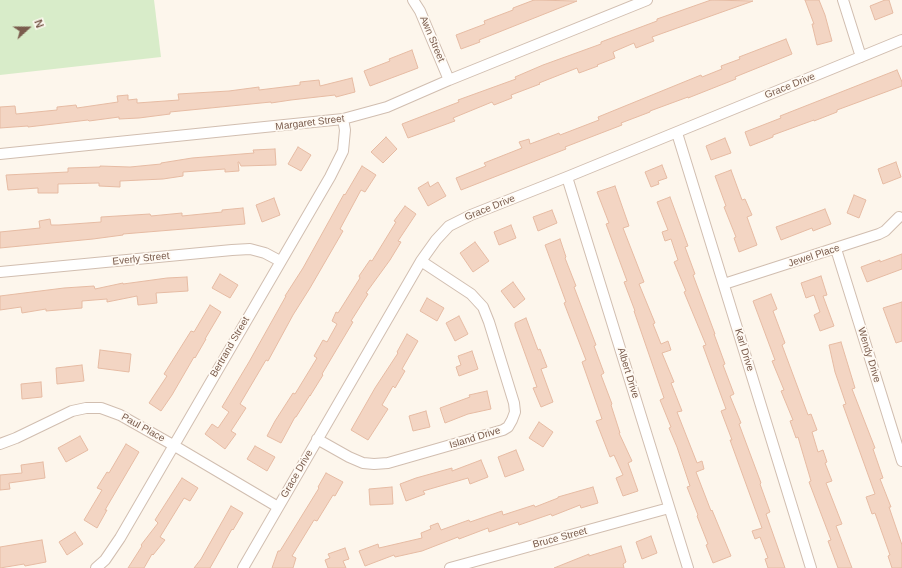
<!DOCTYPE html>
<style>
body{margin:0}
#map{position:relative;width:902px;height:568px;overflow:hidden;background:#fdf6ec;font-family:Arial,sans-serif}
canvas{display:block}
.north{position:absolute;left:8px;top:8px;width:40px;height:40px;-webkit-text-stroke:3px #fffaf3;paint-order:stroke;rotate:69deg;font-size:11px;font-weight:700;line-height:16px;text-align:center;color:#7a5c4d}
.north::after{content:'';display:block;margin:auto;width:14px;height:18px;background:#7a5c4d;clip-path:polygon(50% 0,100% 100%,50% 72%,0 100%)}
</style>
<div id="map">
<canvas width="902" height="568"></canvas>
<div class="north">N</div>
</div>
<script>
const context = document.querySelector('canvas').getContext('2d');
context.lineJoin = 'round';
function paint(path, color) { context.fillStyle = color; context.fill(path, 'evenodd'); }
const poly = rows => new Path2D(rows.map(r => 'M' + r).join(''));
function trace(path, color, width, dash) { context.strokeStyle = color; context.lineWidth = width; context.lineCap = dash ? 'butt' : 'round'; context.setLineDash(dash || []); context.stroke(path); }
function write(font, color, halo, rows, align = 'center') {
  context.font = font + ' Arial,sans-serif'; context.lineWidth = 3.5; context.setLineDash([]); context.textBaseline = 'middle'; context.strokeStyle = halo; context.fillStyle = color; for (const [text, x, y, turn = 0] of rows) {
    context.save(); context.translate(x, y); context.rotate((+turn || 0) * Math.PI / 180); context.textAlign = isNaN(turn) ? turn : align; if (halo) context.strokeText(text, 0, 0); context.fillText(text, 0, 0); context.restore();
  }
}
paint(poly([
 [0,0,154,0,161,57,0,75]
]), '#d8ecc9');
const building = poly([
 [534,0,577,1,479,40,480,42,461,49,456,35,485,24,484,21,513,10,513,8,534,0],
 [711,0,753,1,652,37,654,41,636,48,634,43,613,52,615,58,597,65,598,66,579,73,577,68,539,83,540,84,511,95,512,98,494,105,492,102,453,118,455,121,408,138,402,124,459,102,458,100,516,79,515,77,543,65,601,44,601,42,657,21,657,19,711,0],
 [805,0,819,0,825,15,832,41,817,45,812,24,814,24,805,0],
 [885,0,889,0,893,13,875,20,870,6,885,0],
 [786,39,792,54,735,77,736,79,688,98,688,97,650,111,650,112,621,123,622,125,565,147,566,149,461,190,456,178,486,166,484,163,522,148,519,142,529,139,530,144,554,135,559,133,560,135,599,120,598,117,701,75,702,77,722,69,721,66,740,59,739,57,786,39],
 [412,50,418,68,370,86,364,71,390,61,389,59,412,50],
 [897,70,902,82,902,86,837,110,837,112,814,121,814,120,773,135,773,137,750,146,745,132,781,118,780,116,897,70],
 [352,78,355,92,336,97,335,95,291,100,271,103,271,102,170,112,170,114,139,118,119,119,119,117,89,121,88,120,28,127,28,126,0,128,0,107,15,106,16,114,57,110,57,107,76,105,77,108,118,102,117,96,128,95,128,100,137,99,137,103,179,100,178,94,229,91,259,87,259,90,300,85,300,82,319,80,320,86,352,78],
 [386,137,397,149,383,163,371,152,386,137],
 [725,138,731,153,711,160,706,146,725,138],
 [298,147,311,155,301,171,288,164,298,147],
 [275,149,276,165,241,166,239,162,238,162,239,171,225,172,225,169,183,172,183,176,163,179,120,181,120,187,99,186,99,183,58,184,58,193,38,193,38,188,8,190,6,175,68,172,68,168,100,167,100,166,130,167,161,164,161,163,192,158,254,153,253,150,275,149],
 [896,162,901,177,883,184,878,169,896,162],
 [662,165,667,178,658,181,659,184,651,187,645,172,662,165],
 [362,166,376,175,365,192,361,190,340,229,343,231,310,288,293,315,268,361,266,360,240,404,246,408,231,431,236,434,225,449,205,434,212,424,218,428,229,412,222,407,249,362,286,296,285,296,303,268,344,194,345,195,362,166],
 [731,170,742,200,745,199,752,215,747,217,757,245,739,252,734,238,736,237,724,207,726,206,715,176,731,170],
 [428,182,430,187,438,182,446,196,428,206,418,188,428,182],
 [615,186,629,226,623,228,644,282,639,284,655,323,653,324,661,344,668,341,671,350,662,353,674,382,671,383,682,411,677,412,697,463,702,461,704,469,696,472,711,511,712,510,731,556,713,563,706,545,708,544,697,516,698,515,687,487,690,486,677,447,669,428,671,427,660,400,664,398,634,311,635,311,624,282,627,281,606,224,609,223,597,192,615,186],
 [854,195,866,200,859,218,847,213,854,195],
 [670,197,688,246,685,247,695,274,693,275,715,334,714,334,725,364,723,365,734,394,730,396,741,423,739,424,761,483,760,484,770,512,766,514,785,568,768,568,765,559,768,558,760,537,755,539,752,531,762,528,730,440,732,440,721,411,726,409,703,346,706,345,684,292,686,291,674,262,678,260,671,239,665,241,662,232,668,230,657,202,670,197],
 [274,198,280,215,262,222,256,205,274,198],
 [405,206,416,214,398,241,401,242,390,260,366,293,368,294,351,321,353,322,322,374,323,375,310,396,310,395,296,417,295,417,281,443,267,436,275,421,293,393,295,394,317,358,314,356,323,340,327,342,337,324,332,321,336,312,338,313,360,278,359,276,370,260,372,261,396,222,394,221,405,206],
 [243,208,245,224,123,234,123,235,93,239,0,248,0,232,40,228,39,221,50,219,51,225,59,225,101,222,101,217,150,214,151,216,182,213,182,216,222,212,222,210,243,208],
 [825,209,831,224,813,231,812,228,781,240,776,227,825,209],
 [552,210,557,223,538,231,533,217,552,210],
 [511,225,516,238,499,245,494,232,511,225],
 [560,239,566,257,565,258,576,286,574,287,596,345,594,346,604,373,601,375,612,404,611,405,620,433,619,433,632,461,628,463,638,491,623,496,616,478,623,475,614,455,610,457,596,421,602,419,582,362,586,360,564,303,566,302,545,245,560,239],
 [475,242,489,261,473,272,460,253,475,242],
 [902,254,902,269,867,282,861,267,880,260,880,262,902,254],
 [220,274,238,285,230,298,212,288,220,274],
 [821,276,827,295,823,296,834,326,820,331,814,315,820,312,814,295,806,298,801,283,821,276],
 [187,277,188,291,156,293,157,303,138,305,137,296,107,302,107,299,82,301,82,308,46,311,46,309,22,313,21,307,0,310,0,296,64,288,94,286,95,289,123,283,123,284,167,278,187,277],
 [513,282,525,299,514,308,501,291,513,282],
 [771,294,777,309,773,311,785,343,782,345,808,415,811,414,817,430,812,432,818,452,823,450,827,462,825,463,832,481,826,483,842,524,836,526,852,568,838,568,828,541,831,540,809,482,811,481,798,437,796,438,790,421,793,420,781,391,784,390,772,361,775,360,753,301,771,294],
 [427,298,444,308,437,321,420,311,427,298],
 [902,302,902,341,896,343,883,308,902,302],
 [210,305,221,312,205,339,206,339,195,358,194,357,172,395,161,411,149,403,167,376,164,374,191,331,194,332,210,305],
 [459,316,468,334,455,341,446,323,459,316],
 [526,318,538,350,540,349,547,367,541,369,553,402,541,407,533,388,537,387,515,326,515,323,526,318],
 [407,334,418,341,402,369,405,371,395,388,393,386,382,405,388,409,368,440,351,430,375,388,398,353,397,352,407,334],
 [841,342,855,388,852,389,875,448,873,449,883,478,880,479,891,507,889,507,902,545,902,568,892,568,888,556,890,555,875,513,872,514,866,497,875,494,843,405,846,404,835,372,829,345,841,342],
 [100,350,131,354,129,372,98,368,100,350],
 [472,351,478,369,459,376,456,367,461,365,458,356,472,351],
 [82,365,84,381,57,384,56,368,82,365],
 [41,382,42,397,22,399,21,384,41,382],
 [487,391,491,409,468,414,445,423,440,408,470,397,469,395,487,391],
 [426,411,430,427,413,431,409,416,426,411],
 [539,422,553,432,543,447,529,438,539,422],
 [80,436,88,450,66,462,58,448,80,436],
 [126,444,139,452,105,510,107,510,97,528,84,520,102,490,97,488,107,472,109,473,126,444],
 [255,446,275,457,267,471,247,459,255,446],
 [516,450,524,470,505,477,498,457,516,450],
 [481,460,488,477,470,484,468,478,423,491,425,494,406,501,400,484,416,478,452,468,452,471,481,460],
 [43,462,45,478,9,483,10,489,0,490,0,475,22,473,21,465,43,462],
 [326,473,343,482,335,496,333,495,317,521,314,520,292,556,296,558,293,568,272,568,278,551,280,551,319,488,318,487,326,473],
 [182,478,198,488,190,501,184,498,160,537,165,540,153,555,152,554,144,568,128,568,142,546,141,545,158,523,155,520,182,478],
 [392,487,393,504,370,505,369,489,392,487],
 [593,487,598,503,581,508,580,505,552,516,551,514,519,525,518,522,489,532,488,528,459,539,458,537,422,551,395,557,394,555,365,566,359,551,378,544,379,548,422,538,421,533,431,529,430,526,438,523,441,530,469,520,470,522,502,511,503,515,534,505,535,507,558,498,558,497,593,487],
 [231,506,243,513,233,530,232,529,210,568,194,568,201,559,231,506],
 [75,532,83,544,67,555,59,542,75,532],
 [651,536,657,553,642,559,636,542,651,536],
 [42,540,46,562,25,566,24,564,0,568,0,547,42,540],
 [621,546,626,562,623,564,624,568,554,568,589,554,589,556,621,546],
 [345,548,349,559,343,561,346,568,328,568,325,560,330,558,328,554,345,548]
]);
paint(building, '#f3d5c3');
trace(building, '#e6bba3', 1);
const minor = poly([
 [413,0,420,11,449,80],
 [843,0,861,57],
 [677,133,811,568],
 [0,154,343,119,387,107,449,80,647,0],
 [567,177,688,568],
 [836,249,902,461],
 [0,272,232,250,250,249,265,253,280,261],
 [724,284,879,234,885,231,899,217],
 [317,439,349,457,363,463,374,464,388,463,503,430,508,427,512,420,515,412,514,403,489,322,483,307,471,294,421,261],
 [0,444,16,438,72,411,86,408,101,408,120,415,173,445,278,507],
 [96,568,105,560,120,538,330,177,343,151,345,130,343,119],
 [243,568,421,261,436,240,449,226,471,215,567,177,902,40],
 [450,568,669,508]
]);
trace(minor, '#d1beb0', 12);
trace(minor, '#fff', 10);
write('10px', '#7a5c4d', '#fffaf3', [
 ["Awn Street",432,39,67],
 ["Grace Drive",790,86,-22],
 ["Margaret Street",310,123,-7],
 ["Grace Drive",490,208,-22],
 ["Jewel Place",814,256,-18],
 ["Everly Street",141,259,-6],
 ["Bertrand Street",230,347,-60],
 ["Karl Drive",744,350,73],
 ["Wendy Drive",869,355,73],
 ["Albert Drive",628,373,73],
 ["Paul Place",143,428,29],
 ["Island Drive",475,438,-17],
 ["Grace Drive",297,474,-60],
 ["Bruce Street",560,538,-15]
]);
</script>
